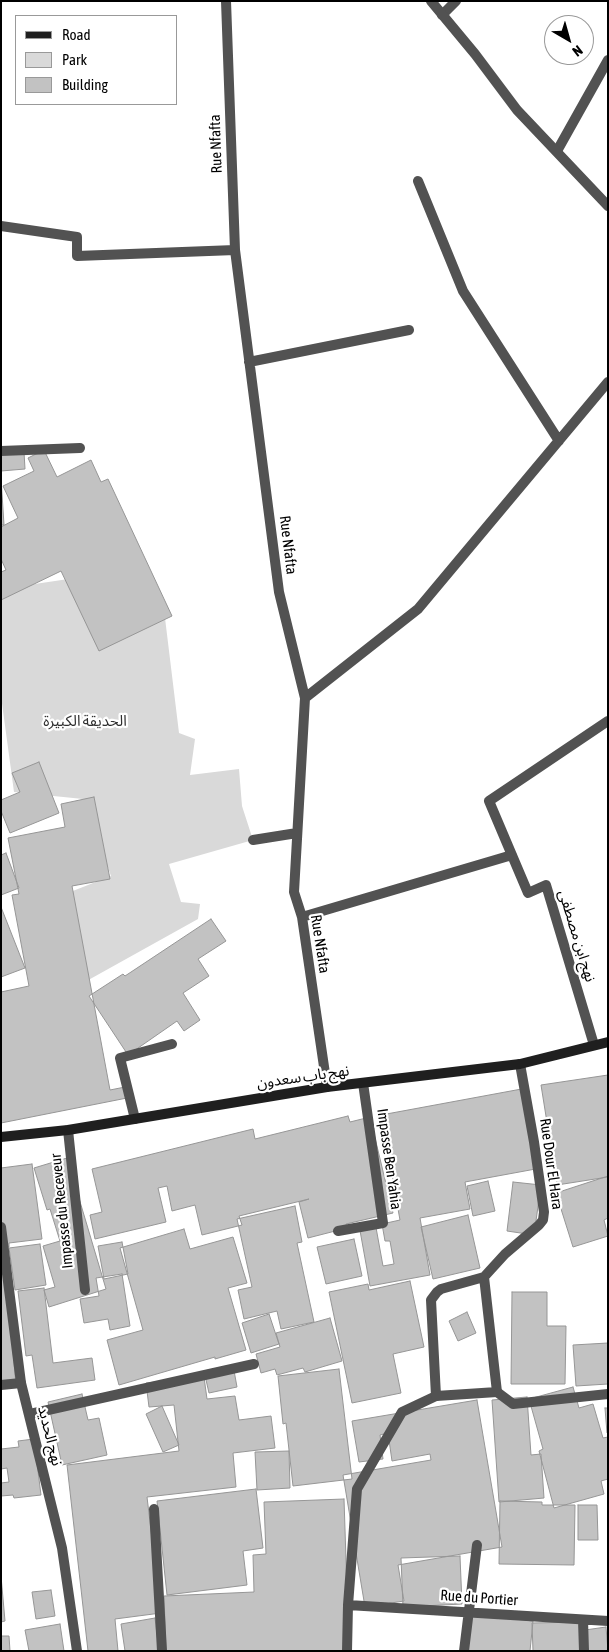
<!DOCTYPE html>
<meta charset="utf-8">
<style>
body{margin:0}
#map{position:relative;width:609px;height:1652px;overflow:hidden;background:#fff;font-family:"Asap Condensed",sans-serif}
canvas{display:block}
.frame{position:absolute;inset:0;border:2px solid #000;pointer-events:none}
.legend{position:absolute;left:15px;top:15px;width:162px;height:90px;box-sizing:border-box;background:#fff;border:1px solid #999;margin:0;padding:6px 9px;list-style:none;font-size:15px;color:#000}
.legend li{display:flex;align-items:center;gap:10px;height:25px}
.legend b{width:25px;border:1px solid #999}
.north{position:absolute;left:544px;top:15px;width:50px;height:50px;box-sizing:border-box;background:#fff;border:1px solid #999;border-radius:50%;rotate:142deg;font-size:14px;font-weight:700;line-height:20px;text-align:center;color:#000}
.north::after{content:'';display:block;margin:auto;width:18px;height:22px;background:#000;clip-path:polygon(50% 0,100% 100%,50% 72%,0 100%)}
</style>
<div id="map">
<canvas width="609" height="1652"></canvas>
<div class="frame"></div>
<ul class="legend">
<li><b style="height:6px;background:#1f1f1f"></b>Road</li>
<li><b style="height:14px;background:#d9d9d9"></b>Park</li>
<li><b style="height:14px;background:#c2c2c2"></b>Building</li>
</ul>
<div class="north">N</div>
</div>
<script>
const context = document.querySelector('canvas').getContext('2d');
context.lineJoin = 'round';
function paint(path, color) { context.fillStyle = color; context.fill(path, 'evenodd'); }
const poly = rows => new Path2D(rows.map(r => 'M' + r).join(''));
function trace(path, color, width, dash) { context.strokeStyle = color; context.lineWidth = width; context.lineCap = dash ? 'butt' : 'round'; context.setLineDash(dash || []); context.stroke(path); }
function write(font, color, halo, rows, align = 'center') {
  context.font = font + ' "Asap Condensed","Noto Sans Arabic",sans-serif'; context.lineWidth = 4.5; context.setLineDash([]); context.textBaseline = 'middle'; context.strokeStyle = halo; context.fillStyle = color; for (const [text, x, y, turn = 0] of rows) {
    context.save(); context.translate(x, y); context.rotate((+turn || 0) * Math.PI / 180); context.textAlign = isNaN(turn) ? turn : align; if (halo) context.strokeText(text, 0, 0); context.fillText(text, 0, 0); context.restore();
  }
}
paint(poly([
 [82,577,165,618,179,733,195,739,190,775,239,769,242,806,253,840,169,864,181,902,200,904,198,919,83,983,60,896,111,876,83,799,14,792,1,696,1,589]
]), '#d9d9d9');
const building = poly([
 [44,450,57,477,91,460,101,482,108,479,172,616,99,651,61,571,1,600,1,572,6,570,1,559,1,527,18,518,3,486,34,471,28,458,44,450],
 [24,452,25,469,1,471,1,453,24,452],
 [1,478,4,525,1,525,1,478],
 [39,762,59,813,10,833,1,811,1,800,20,792,12,773,39,762],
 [94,797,110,879,72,886,110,1090,125,1087,127,1098,1,1123,1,992,29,986,12,895,19,894,8,838,65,827,61,804,94,797],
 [6,853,19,888,1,895,1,855,6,853],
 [1,907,25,968,1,977,1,907],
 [211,919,226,941,198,959,209,976,183,993,200,1020,184,1031,177,1021,128,1055,89,996,123,974,125,976,211,919],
 [608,1075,608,1177,557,1185,541,1085,608,1075],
 [527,1088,541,1168,465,1182,470,1209,420,1218,430,1275,370,1286,359,1225,375,1222,383,1266,394,1264,390,1241,385,1241,382,1224,400,1220,381,1115,527,1088],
 [348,1116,350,1122,370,1117,393,1213,346,1224,347,1228,308,1238,299,1202,309,1199,239,1216,242,1225,202,1235,195,1205,172,1211,167,1186,158,1188,166,1222,95,1239,90,1215,102,1212,92,1169,253,1129,255,1139,348,1116],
 [67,1158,106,1289,49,1307,44,1290,55,1287,43,1246,60,1241,50,1209,47,1210,34,1168,67,1158],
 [32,1164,42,1239,9,1243,9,1247,1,1248,1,1168,32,1164],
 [608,1176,608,1218,604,1220,608,1236,573,1247,556,1193,608,1176],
 [488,1181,495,1211,473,1216,467,1186,488,1181],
 [513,1182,541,1185,534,1235,507,1231,513,1182],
 [295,1206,302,1242,297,1243,314,1322,281,1329,277,1311,244,1319,238,1290,252,1287,237,1219,295,1206],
 [468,1215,480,1268,433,1279,421,1227,468,1215],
 [184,1229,190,1249,233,1237,247,1283,228,1288,246,1350,215,1359,215,1357,119,1385,107,1340,143,1330,120,1248,184,1229],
 [354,1239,362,1276,326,1284,317,1247,354,1239],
 [122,1242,128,1274,104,1279,98,1246,122,1242],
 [40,1244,46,1285,15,1290,9,1248,40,1244],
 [1,1251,4,1251,16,1385,1,1386,1,1251],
 [122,1274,130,1326,110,1330,108,1319,84,1323,80,1299,99,1296,96,1278,122,1274],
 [410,1281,424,1347,393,1354,401,1393,352,1403,329,1292,368,1284,369,1290,410,1281],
 [44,1288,53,1363,92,1358,95,1380,37,1388,32,1355,26,1356,18,1291,44,1288],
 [512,1292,547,1292,547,1326,566,1326,565,1384,511,1384,512,1292],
 [467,1312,476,1333,458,1341,449,1321,467,1312],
 [269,1314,279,1344,251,1353,242,1323,269,1314],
 [330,1318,342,1361,305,1372,303,1368,277,1375,275,1369,261,1373,256,1354,280,1347,276,1333,330,1318],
 [608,1343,608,1384,576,1386,573,1345,608,1343],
 [233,1365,237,1387,209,1393,204,1371,233,1365],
 [339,1369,352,1479,293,1486,286,1423,283,1424,278,1376,339,1369],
 [204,1377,207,1399,235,1396,239,1420,271,1416,275,1448,233,1453,236,1487,147,1497,161,1613,115,1619,118,1651,88,1651,67,1465,179,1451,174,1405,149,1407,146,1383,204,1377],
 [573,1387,579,1408,593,1404,603,1438,608,1437,608,1479,601,1481,604,1494,554,1508,539,1451,543,1449,529,1399,573,1387],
 [82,1394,88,1420,99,1418,107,1455,62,1465,48,1402,82,1394],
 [527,1397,531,1455,541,1454,544,1498,499,1502,492,1400,527,1397],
 [477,1400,502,1547,398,1565,404,1601,365,1607,343,1475,431,1460,430,1454,392,1461,388,1433,380,1435,383,1459,359,1462,352,1421,477,1400],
 [162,1406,179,1445,163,1452,146,1414,162,1406],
 [605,1408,608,1408,608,1433,607,1433,605,1408],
 [34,1439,41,1495,14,1498,13,1495,1,1496,1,1483,9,1482,7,1468,1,1469,1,1449,19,1447,18,1441,34,1439],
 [289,1451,290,1488,257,1490,255,1452,289,1451],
 [256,1489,263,1548,243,1551,247,1585,167,1595,157,1501,256,1489],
 [344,1499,349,1651,166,1651,164,1596,254,1592,253,1555,266,1554,264,1502,344,1499],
 [500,1501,542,1502,542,1505,575,1505,574,1565,499,1564,500,1501],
 [578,1505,597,1505,598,1540,578,1540,578,1505],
 [460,1556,462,1604,403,1607,401,1558,460,1556],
 [1,1576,5,1621,1,1622,1,1576],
 [51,1590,55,1616,36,1619,32,1592,51,1590],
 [470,1614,533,1621,530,1651,466,1651,470,1614],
 [155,1618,159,1651,125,1651,121,1624,155,1618],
 [580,1622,581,1651,533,1651,532,1623,580,1622],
 [60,1624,64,1651,29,1651,25,1630,60,1624],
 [606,1627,608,1651,588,1651,585,1630,606,1627],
 [1,1636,9,1636,10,1651,1,1651,1,1636]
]);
paint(building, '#c2c2c2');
trace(building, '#969696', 1);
trace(poly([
 [226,1,235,250,279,592,305,698,294,892,302,917,327,1087],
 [442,15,456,1],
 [557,151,608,60],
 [418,181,463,291,559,441],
 [1,226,77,237,77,256,235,250],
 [249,362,409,330],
 [1,451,80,448],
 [305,698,418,609,608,382],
 [253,840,297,833],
 [302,917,512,855],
 [594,1045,546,885,528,893,489,801,608,721],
 [135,1119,120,1058,172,1044],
 [68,1130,85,1290],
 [338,1231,383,1223,363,1083],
 [1,1385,21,1383],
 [497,1392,513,1404,608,1394],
 [30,1414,254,1364],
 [154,1509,162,1651],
 [348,1605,608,1621],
 [583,1620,584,1651],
 [347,1651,348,1605,357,1489,402,1412,436,1396],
 [464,1651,477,1545]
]), '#525252', 10);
trace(poly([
 [431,1,475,54,517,110,608,206],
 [1,1227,21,1383,62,1548,77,1651],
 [484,1277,441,1289,437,1292,431,1300,436,1396,497,1392,484,1277,505,1254,539,1225,543,1220,544,1212,534,1142,520,1064]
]), '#525252', 10);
trace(poly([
 [1,1137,68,1130,327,1087,520,1064,608,1042]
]), '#1f1f1f', 10);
write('15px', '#000', '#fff', [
 ["Rue Nfafta",216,144,-92],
 ["Rue Nfafta",288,545,83],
 ["نهج ابن مصطفى",577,936,73],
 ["Rue Nfafta",320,944,81],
 ["نهج باب سعدون",303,1077,-8],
 ["Impasse Ben Yahia",389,1159,82],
 ["Rue Dour El Hara",551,1164,82],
 ["Impasse du Receveur",62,1211,-96],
 ["نهج الحديد",50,1436,76],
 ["Rue du Portier",479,1598,4]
]);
write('15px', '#303030', '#fff', [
 ["الحديقة الكبيرة",85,721]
]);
</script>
